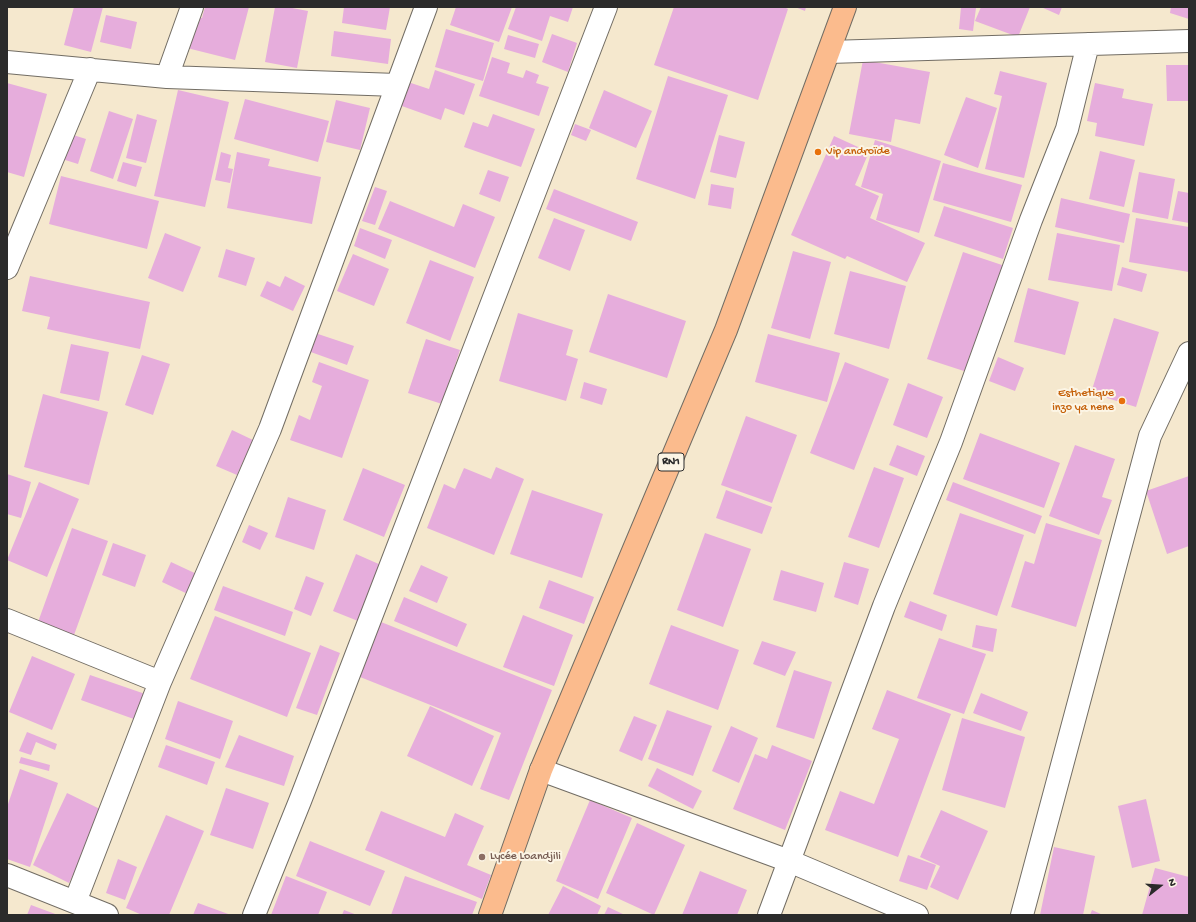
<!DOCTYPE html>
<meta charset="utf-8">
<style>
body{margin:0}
#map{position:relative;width:1196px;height:922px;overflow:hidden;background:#f5e8ce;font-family:"Gochi Hand",sans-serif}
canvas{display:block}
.frame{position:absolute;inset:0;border:8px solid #2b2b2b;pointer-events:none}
.north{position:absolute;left:1140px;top:866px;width:40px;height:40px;-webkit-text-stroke:3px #fcf5e5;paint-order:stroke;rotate:73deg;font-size:11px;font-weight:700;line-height:16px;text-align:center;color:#2b2b2b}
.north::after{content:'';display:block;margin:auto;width:14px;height:18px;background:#2b2b2b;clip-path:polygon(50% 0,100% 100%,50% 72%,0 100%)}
</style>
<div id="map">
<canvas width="1196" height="922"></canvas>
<div class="frame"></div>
<div class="north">N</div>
</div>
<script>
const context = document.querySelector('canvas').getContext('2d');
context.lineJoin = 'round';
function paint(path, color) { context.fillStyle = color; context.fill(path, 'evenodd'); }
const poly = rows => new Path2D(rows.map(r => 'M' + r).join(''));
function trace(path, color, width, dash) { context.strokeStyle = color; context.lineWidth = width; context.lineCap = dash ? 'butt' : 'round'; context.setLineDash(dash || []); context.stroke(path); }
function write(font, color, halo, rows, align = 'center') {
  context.font = font + ' "Gochi Hand",sans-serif'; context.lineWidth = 4; context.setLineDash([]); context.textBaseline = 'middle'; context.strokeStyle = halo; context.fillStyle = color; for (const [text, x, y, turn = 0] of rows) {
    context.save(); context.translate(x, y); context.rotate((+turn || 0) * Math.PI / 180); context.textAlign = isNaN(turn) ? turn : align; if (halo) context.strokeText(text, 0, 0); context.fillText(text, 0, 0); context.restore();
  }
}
paint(poly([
 [74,7,103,7,91,52,64,45],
 [205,7,249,7,235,60,187,48,195,16,202,18],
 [275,7,287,7,308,11,297,68,265,62],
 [344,7,390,7,386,30,342,23],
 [456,7,512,7,499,42,450,25],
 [516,7,573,7,568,22,550,16,542,41,508,29],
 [674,7,784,7,788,9,758,100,654,65],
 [795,7,806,7,805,11],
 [961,7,976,8,973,31,959,29],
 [981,7,1030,7,1018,37,975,21],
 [1041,7,1062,7,1059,15],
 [1171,7,1189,7,1189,19,1170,13],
 [106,15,137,22,131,49,100,42],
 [446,29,494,43,483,81,435,67],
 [334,31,391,39,388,64,331,56],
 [552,34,577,43,568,72,542,62],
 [508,35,539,44,535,58,504,49],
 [492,57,510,63,507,73,523,78,526,70,539,75,536,83,549,87,539,116,479,96],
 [863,60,930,72,920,124,895,119,891,142,849,134],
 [1166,65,1189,65,1189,101,1167,101],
 [435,70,475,84,464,115,445,108,441,120,399,105,408,82,429,89],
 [1000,71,1047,83,1024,178,985,169,1002,96,994,94],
 [668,76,728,95,695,199,636,179],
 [7,83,47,94,24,177,7,172],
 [1095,83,1124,89,1122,98,1153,104,1144,146,1095,136,1097,123,1087,121],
 [178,90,229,102,205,207,154,196],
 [604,90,652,111,636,148,589,128],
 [966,97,997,108,978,168,944,155],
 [245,99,329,121,318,162,234,139],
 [336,100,370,108,360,150,326,142],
 [109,111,133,119,113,179,90,171],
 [137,114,157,120,146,163,126,158],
 [493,114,535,129,521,167,464,147,473,122,488,127],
 [575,124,591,130,586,141,571,135],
 [70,134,86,139,78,164,62,159],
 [719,135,745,142,736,178,710,172],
 [834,136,869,152,855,185,879,196,870,218,925,243,907,282,847,256,845,259,791,235],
 [875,140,941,161,919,233,876,220,883,194,861,187],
 [1100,151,1135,160,1124,207,1089,199],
 [221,152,231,155,228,168,233,169,230,183,215,180],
 [237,152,270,159,268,166,321,177,312,224,227,208],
 [123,162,142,167,136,187,117,181],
 [943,163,1022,185,1011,222,933,200],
 [488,170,509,177,500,202,479,194],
 [1139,172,1175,179,1168,219,1132,212],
 [61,176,159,201,147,249,49,224],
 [711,184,734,188,731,209,708,205],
 [375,187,387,191,375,225,362,221],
 [554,189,638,222,631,241,546,209],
 [1178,191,1189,193,1189,223,1172,220],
 [1061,198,1130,214,1124,243,1055,227],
 [390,201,454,227,463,204,495,217,475,268,378,229],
 [944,206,1013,228,1003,259,934,236],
 [554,218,585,230,570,271,538,258],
 [1136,218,1189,227,1189,272,1129,262],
 [360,228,392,240,385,259,354,246],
 [165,233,201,247,183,292,148,278],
 [1057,233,1120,245,1112,291,1048,280],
 [226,249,255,258,246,286,218,277],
 [793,251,831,262,810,339,771,328],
 [963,252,1005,266,970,373,927,359],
 [353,254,389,269,374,306,337,291],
 [430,260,474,277,450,341,406,323],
 [1122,267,1147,274,1142,292,1117,285],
 [850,271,906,286,889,349,834,334],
 [30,276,150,302,140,349,47,329,50,317,22,311],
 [285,276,305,286,293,311,260,296,267,281,280,287],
 [1028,288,1079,302,1065,355,1014,342],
 [608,294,686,321,667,378,589,352],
 [518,313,573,330,566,355,578,359,566,401,499,381],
 [1114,318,1159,332,1136,407,1091,393],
 [315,333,354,346,347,365,308,351],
 [768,334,840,353,827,402,755,382],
 [426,339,460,350,442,404,408,393],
 [71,344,109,352,99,401,60,393],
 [142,355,170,364,153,415,125,405],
 [998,357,1024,368,1015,391,989,381],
 [319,362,369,380,342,458,290,440,299,415,310,420,322,386,312,382],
 [845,362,889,379,854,470,810,453],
 [584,382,607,389,602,405,580,398],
 [908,383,943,397,927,438,893,425],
 [43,394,108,412,89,485,24,467],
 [746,416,797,435,772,503,721,485],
 [232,430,253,440,237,475,216,466],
 [980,433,1060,463,1044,508,963,479],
 [897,445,925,456,917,476,889,465],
 [1075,445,1115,459,1102,497,1112,500,1099,535,1049,516],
 [496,467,524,479,494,555,427,528,444,484,455,489,464,468,491,479],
 [874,467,904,478,879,548,848,537],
 [363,468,405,485,384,537,343,520],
 [7,474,31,482,21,518,7,514],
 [1189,476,1189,546,1167,554,1146,491],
 [39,482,79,499,47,577,7,560],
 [953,482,1042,516,1035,534,946,500],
 [532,490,603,514,582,578,510,554],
 [726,490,772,507,762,534,716,518],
 [288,497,326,510,314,550,275,537],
 [960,513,1024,535,997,616,933,594],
 [1046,523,1102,540,1076,627,1011,607,1025,561,1034,564],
 [249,525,268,533,260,550,242,542],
 [72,528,108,541,74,635,38,622],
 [705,533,751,549,723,627,677,610],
 [113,543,146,555,135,587,102,575],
 [356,554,381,565,358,621,333,611],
 [171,562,201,576,192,596,162,582],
 [844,562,869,569,858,605,834,597],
 [421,565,448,577,437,603,409,591],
 [781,570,824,583,816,612,773,600],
 [306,576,324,583,311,616,294,609],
 [549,580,594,597,584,624,539,608],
 [223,586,293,612,285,636,214,610],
 [404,597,467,624,457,647,394,621],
 [910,601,947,615,942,631,904,617],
 [523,615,573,635,554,686,503,667],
 [215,616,311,653,287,717,190,679],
 [381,622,552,690,509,800,480,789,501,733,360,677],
 [671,625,739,650,718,710,649,684],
 [976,625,997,629,993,652,972,647],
 [939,638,986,654,964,714,917,698],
 [762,641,796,652,785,676,753,664],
 [320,645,340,653,317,715,296,708],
 [32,656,75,674,52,730,9,712],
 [794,670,832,682,814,739,776,727],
 [90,675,151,696,142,722,81,700],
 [887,690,951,714,898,857,825,830,840,791,874,804,899,739,872,729],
 [981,693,1028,712,1021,731,973,713],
 [178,701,233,721,220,759,165,739],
 [430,706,494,736,472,786,407,756],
 [667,710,712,726,693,776,648,759],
 [634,716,657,725,642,761,619,751],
 [962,718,1025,737,1005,808,942,790],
 [731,726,758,738,739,783,712,771],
 [27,732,57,744,55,750,36,742,31,755,19,751],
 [239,735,294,756,284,786,225,767],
 [166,745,215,762,207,785,158,767],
 [772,745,812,761,785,830,733,809,755,754,767,759],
 [21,757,50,765,49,771,19,763],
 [657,768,702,791,693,809,648,786],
 [20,769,58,783,30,867,7,859,7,807],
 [226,788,269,803,253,849,210,835],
 [67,793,104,811,69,883,33,865],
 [1146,799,1160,861,1132,868,1118,806],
 [590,800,632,818,598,899,556,881],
 [941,810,988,831,958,900,930,887,940,866,920,857],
 [381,811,445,837,455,813,484,826,467,865,491,875,482,899,365,850],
 [166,815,204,831,169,915,142,915,126,908],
 [637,823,685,845,654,915,606,893],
 [310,841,385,871,370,906,296,876],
 [1054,847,1095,856,1083,915,1040,915],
 [908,855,936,865,927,890,899,881],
 [118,859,137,867,125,900,106,893],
 [1155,868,1189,877,1189,915,1142,915],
 [700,871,747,890,737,915,682,915],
 [286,876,327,892,318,915,271,915],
 [405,876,477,902,472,915,391,915],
 [563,886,601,906,597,915,548,915],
 [198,903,231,915,193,915],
 [31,905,58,915,27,915],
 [608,907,625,915,604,915],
 [344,910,357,915,342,915],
 [1092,910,1103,915,1090,915]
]), '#e6addc');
const minor = poly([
 [829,52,1189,41],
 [7,62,167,77,397,85],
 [167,77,192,7],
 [7,268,90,69],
 [7,620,160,682],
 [541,770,789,861,917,915],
 [7,875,107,915],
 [75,902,160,682,270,429,426,7],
 [254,915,300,801,606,7],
 [769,915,884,606,951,442,1031,220,1067,129,1088,44],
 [1022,915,1150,436,1189,353]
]);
const highway = poly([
 [490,915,541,770,726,330,845,7]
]);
trace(minor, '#726d64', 24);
trace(highway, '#726d64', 24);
trace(minor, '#fff', 22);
trace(highway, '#fbbb8d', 22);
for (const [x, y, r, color] of [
 [818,152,4,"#e8710a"],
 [1122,401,4,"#e8710a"],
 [482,857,4,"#8d6e63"]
]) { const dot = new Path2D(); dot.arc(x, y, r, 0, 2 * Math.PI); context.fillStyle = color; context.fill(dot); trace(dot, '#fcf5e5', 1.5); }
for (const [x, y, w] of [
 [671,462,26]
]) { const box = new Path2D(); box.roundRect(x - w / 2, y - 9, w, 18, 3); context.fillStyle = '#fcf5e5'; context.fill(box); trace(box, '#2b2b2b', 1); }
write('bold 11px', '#2b2b2b', null, [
 ["RN1",671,462]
]);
write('12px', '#c56008', '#fcf5e5', [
 ["Vip androïde",826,152],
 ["Esthetique",1114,394,"right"],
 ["inzo ya nene",1114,408,"right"]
], 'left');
write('12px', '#785e54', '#fcf5e5', [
 ["Lycée Loandjili",490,857]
], 'left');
</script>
